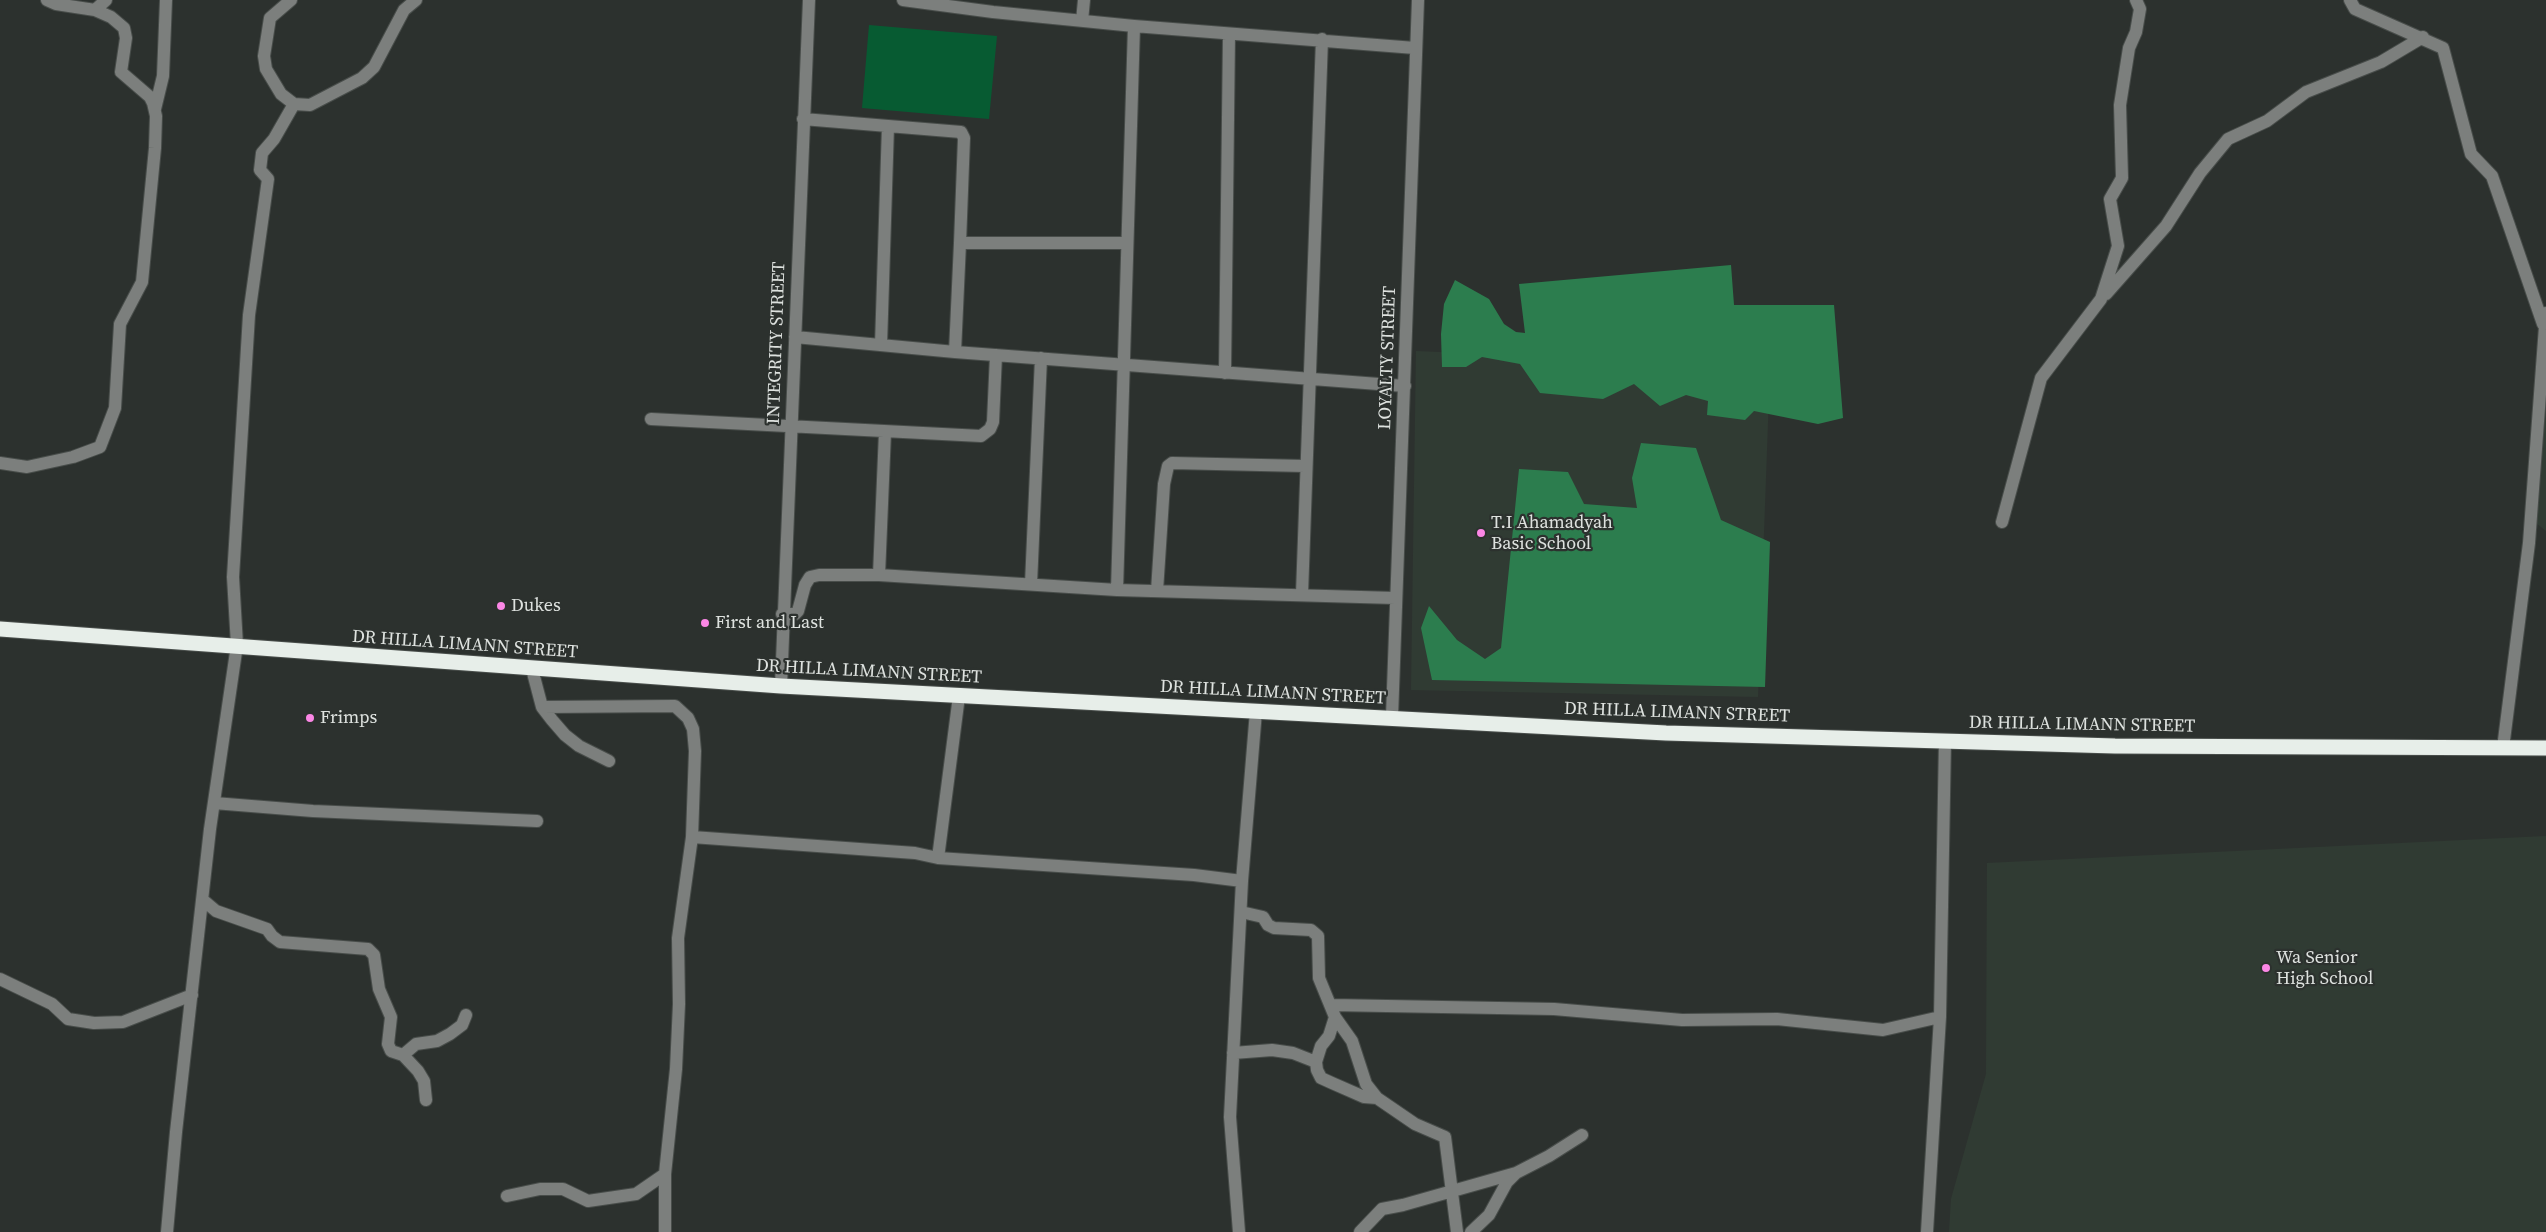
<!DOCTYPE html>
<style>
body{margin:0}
canvas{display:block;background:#2c312e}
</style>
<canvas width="2546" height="1232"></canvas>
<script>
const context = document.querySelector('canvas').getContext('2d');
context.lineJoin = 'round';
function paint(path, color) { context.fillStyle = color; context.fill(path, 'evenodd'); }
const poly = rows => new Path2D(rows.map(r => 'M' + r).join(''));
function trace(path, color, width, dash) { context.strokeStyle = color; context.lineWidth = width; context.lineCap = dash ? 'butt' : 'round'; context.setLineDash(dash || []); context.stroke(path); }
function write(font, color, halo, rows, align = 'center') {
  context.font = font + ' "Source Serif 4",serif'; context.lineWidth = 4.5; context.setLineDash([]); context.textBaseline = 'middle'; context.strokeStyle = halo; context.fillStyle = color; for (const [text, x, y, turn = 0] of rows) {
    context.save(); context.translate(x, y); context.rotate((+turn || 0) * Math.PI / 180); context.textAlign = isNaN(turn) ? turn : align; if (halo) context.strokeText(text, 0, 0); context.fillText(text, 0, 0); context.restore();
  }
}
paint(poly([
 [1416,351,1770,367,1758,697,1411,690],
 [2546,408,2546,531,2536,523],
 [2546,836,2546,1232,1949,1232,1951,1199,1986,1074,1987,863]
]), '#303b33');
paint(poly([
 [869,25,997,36,989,119,862,108]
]), '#075b32');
paint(poly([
 [1731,265,1734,305,1834,305,1843,418,1818,424,1754,411,1745,420,1707,415,1708,401,1686,395,1660,406,1634,384,1603,399,1540,393,1520,364,1482,357,1466,367,1442,367,1441,334,1444,304,1455,280,1489,299,1504,324,1516,332,1525,333,1519,284],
 [1641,443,1696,448,1721,520,1770,542,1765,687,1432,680,1421,628,1429,606,1457,640,1485,659,1501,648,1519,469,1568,472,1584,504,1637,508,1632,478]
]), '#2c7d4e');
const minor = poly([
 [291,0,270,18,264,56,266,69,281,94,294,104,310,105,362,78,374,67,404,10,416,0],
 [903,0,993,12,1134,26,1415,48],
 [2350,0,2355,9,2443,48,2471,154,2492,176,2543,324],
 [95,10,106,0],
 [1082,21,1084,0],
 [155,109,163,76,166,0],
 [803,119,961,132,964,138,960,243],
 [2106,294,2166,226,2200,173,2228,139,2267,121,2306,92,2381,62,2423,37],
 [795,337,955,352,1405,386],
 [881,345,888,126],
 [955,352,960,243,1127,243],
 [1225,373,1229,34],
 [651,419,981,436,990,429,993,422,996,355],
 [0,463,27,467,73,457,100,447,115,408,120,324,142,282,155,148,156,116,153,103,150,97,121,72,126,38,124,28,111,17,95,10,56,4,47,0],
 [2002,522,2041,378,2101,299,2118,246,2110,199,2122,178,2120,105,2129,48,2136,32,2140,9,2136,0],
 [879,575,885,432],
 [1031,584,1041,358],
 [1117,590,1134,26],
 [1157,591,1164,484,1168,466,1172,463,1305,466],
 [1302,594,1322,39],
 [782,614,795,614,798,611,805,585,810,577,819,575,879,575,1117,590,1395,598],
 [532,669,542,707,552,720,565,735,579,746,609,761],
 [781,686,809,0],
 [542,707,675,706,688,718,693,729,695,751,692,837,678,938,679,1004,676,1069,665,1174,665,1232],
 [1392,717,1418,0],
 [2503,748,2529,543,2546,313],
 [214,803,313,811,537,821],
 [692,837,915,853,938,858,1194,875,1242,881],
 [938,858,959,696],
 [203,900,216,911,267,929,272,936,280,942,368,949,374,955,379,989,391,1017,388,1044,391,1051,403,1055,418,1071,424,1081,426,1100],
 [1241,912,1263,917,1268,925,1274,928,1311,930,1318,936,1319,978,1335,1017,1329,1036,1321,1046,1316,1062,1317,1070,1321,1078,1332,1083,1364,1097,1377,1098,1415,1124,1445,1137,1457,1232],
 [0,979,52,1004,68,1019,94,1023,123,1022,192,995],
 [1331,1005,1554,1009,1682,1020,1777,1019,1883,1030,1940,1017],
 [1335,1017,1352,1041,1366,1084,1377,1098],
 [1233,1053,1272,1050,1293,1053,1316,1062],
 [403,1055,416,1044,437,1041,450,1034,462,1025,466,1015],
 [507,1196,540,1189,563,1189,588,1201,636,1194,665,1174],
 [167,1232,176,1132,210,829,237,645,233,577,249,315,268,179,260,170,262,153,274,139,294,104],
 [1239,1232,1230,1117,1242,881,1256,711],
 [1360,1232,1382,1209,1403,1205,1516,1173],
 [1471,1232,1489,1215,1507,1182,1516,1173,1549,1156,1582,1135],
 [1927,1232,1940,1017,1945,740]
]);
const highway = poly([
 [0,629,781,686,1666,733,2115,746,2546,748]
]);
trace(minor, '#484d4a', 14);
trace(highway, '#484d4a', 17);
trace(minor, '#7c7f7d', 12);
trace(highway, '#e7eee9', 15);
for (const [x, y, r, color] of [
 [1481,533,5,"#fb87e5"],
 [501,606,5,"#fb87e5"],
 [705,623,5,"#fb87e5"],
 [310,718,5,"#fb87e5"],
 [2266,968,5,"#fb87e5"]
]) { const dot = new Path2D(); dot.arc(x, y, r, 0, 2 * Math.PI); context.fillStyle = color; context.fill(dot); trace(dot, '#2c312e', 2); }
write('18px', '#dee2df', '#2c312e', [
 ["INTEGRITY STREET",777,343,-88],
 ["LOYALTY STREET",1388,358,-88],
 ["DR HILLA LIMANN STREET",465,645,4],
 ["DR HILLA LIMANN STREET",869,672,3],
 ["DR HILLA LIMANN STREET",1273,693,3],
 ["DR HILLA LIMANN STREET",1677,713,2],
 ["DR HILLA LIMANN STREET",2082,725,1]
]);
write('18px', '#dee2df', '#2c312e', [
 ["T.I Ahamadyah",1491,523],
 ["Basic School",1491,544],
 ["Dukes",511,606],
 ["First and Last",715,623],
 ["Frimps",320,718],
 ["Wa Senior",2276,958],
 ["High School",2276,979]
], 'left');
</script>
